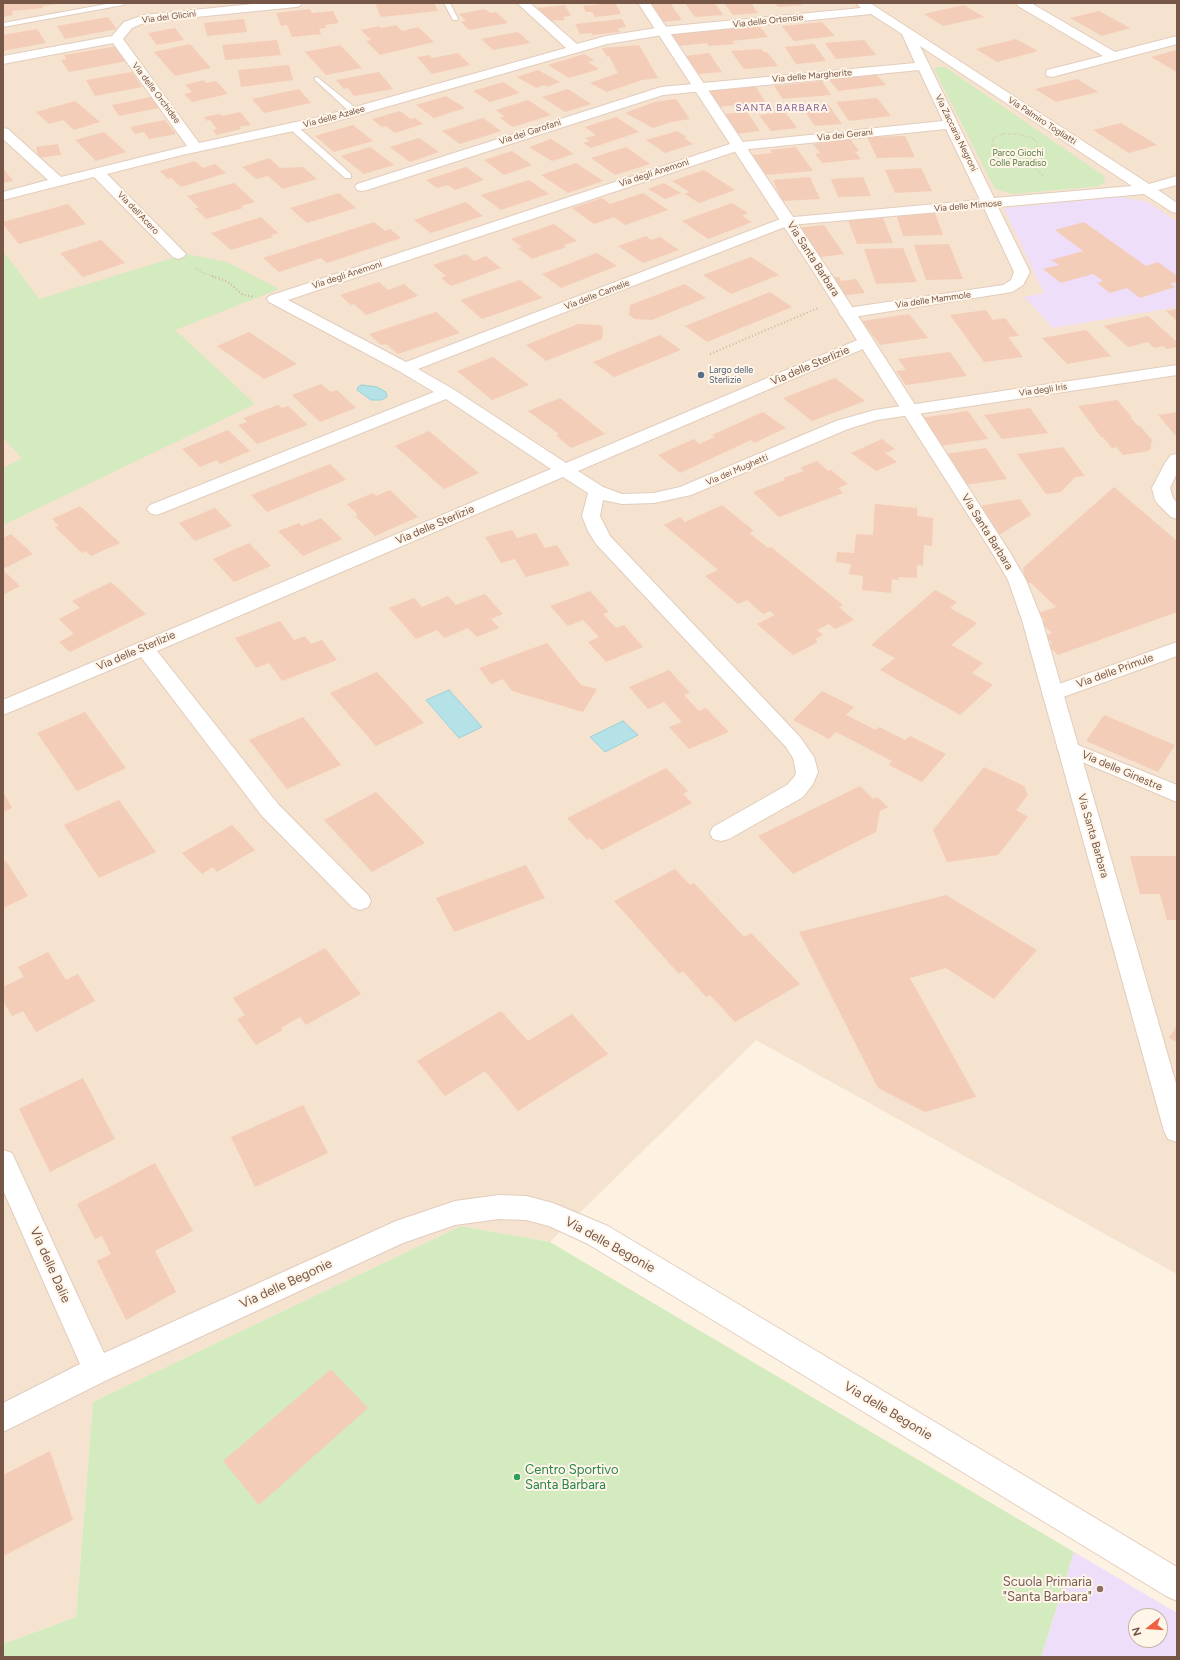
<!DOCTYPE html>
<style>
body{margin:0}
#map{position:relative;width:1180px;height:1660px;overflow:hidden;background:#fdf1e1;font-family:Figtree,sans-serif}
canvas{display:block}
.frame{position:absolute;inset:0;border:4px solid #755647;pointer-events:none}
.north{position:absolute;left:1128px;top:1608px;width:40px;height:40px;box-sizing:border-box;background:#fff5e8;border:1px solid #c8b5a8;border-radius:50%;rotate:253deg;font-size:11px;font-weight:700;line-height:16px;text-align:center;color:#755647}
.north::after{content:'';display:block;margin:auto;width:14px;height:18px;background:#ed6041;clip-path:polygon(50% 0,100% 100%,50% 72%,0 100%)}
</style>
<div id="map">
<canvas width="1180" height="1660"></canvas>
<div class="frame"></div>
<div class="north">N</div>
</div>
<script>
const context = document.querySelector('canvas').getContext('2d');
context.lineJoin = 'round';
function paint(path, color) { context.fillStyle = color; context.fill(path, 'evenodd'); }
const poly = rows => new Path2D(rows.map(r => 'M' + r).join(''));
function trace(path, color, width, dash) { context.strokeStyle = color; context.lineWidth = width; context.lineCap = dash ? 'butt' : 'round'; context.setLineDash(dash || []); context.stroke(path); }
function write(font, color, halo, rows, align = 'center') {
  context.font = font + ' Figtree,sans-serif'; context.lineWidth = 4; context.setLineDash([]); context.textBaseline = 'middle'; context.strokeStyle = halo; context.fillStyle = color; for (const [text, x, y, turn = 0] of rows) {
    context.save(); context.translate(x, y); context.rotate((+turn || 0) * Math.PI / 180); context.textAlign = isNaN(turn) ? turn : align; if (halo) context.strokeText(text, 0, 0); context.fillText(text, 0, 0); context.restore();
  }
}
paint(poly([
 [3,3,1177,3,1177,1274,756,1040,550,1242,461,1226,93,1402,76,1617,3,1644]
]), '#f5e2cf');
paint(poly([
 [1121,197,1148,202,1177,222,1177,307,1053,328,1024,297,1044,293,1004,208],
 [1074,1552,1177,1613,1177,1657,1041,1657],
 [1136,1616,1160,1616,1160,1640,1136,1640]
]), '#eedef9');
paint(poly([
 [938,67,945,67,1104,176,1105,181,1100,186,1013,194,995,189,934,69],
 [3,251,39,299,186,254,227,262,279,289,175,330,255,404,3,525,3,468,22,458,3,438],
 [461,1226,550,1242,1074,1552,1041,1657,3,1657,3,1644,76,1617,93,1402]
]), '#d3ebbf');
const water = poly([
 [362,385,377,387,386,392,387,397,381,400,371,400,357,390,358,387,362,385],
 [449,690,482,727,459,738,426,700,449,690],
 [623,721,638,735,605,752,590,737,623,721]
]);
paint(water, '#b5e2e7');
trace(water, '#9bd2d9', 1);
paint(poly([
 [3,3,58,3,58,4,43,6,43,8,12,11,13,15,3,17],
 [375,3,434,3,438,11,381,17],
 [615,3,621,14,595,17,592,12,586,12,583,6],
 [647,3,670,3,682,20,661,22],
 [685,3,715,3,723,15,695,17],
 [724,3,751,3,758,13,733,15],
 [775,3,801,3,803,5,778,7],
 [565,5,571,16,563,17,565,20,548,21,544,13,540,14,537,8],
 [964,5,984,17,943,26,924,14],
 [310,9,312,13,333,11,339,23,325,25,326,28,319,29,321,34,292,37,287,25,281,26,276,13],
 [485,9,490,13,496,12,508,23,469,30,461,22,466,21,459,14],
 [1099,11,1130,28,1102,36,1070,18],
 [108,17,117,29,65,39,57,26],
 [244,19,247,32,207,36,204,23],
 [622,19,626,27,618,28,620,32,592,35,592,33,580,34,575,24],
 [822,22,835,36,794,41,782,26],
 [758,24,768,37,732,41,735,44,709,46,707,43,678,46,670,33],
 [396,25,402,31,418,27,434,42,380,55,366,41,371,40,361,30,379,26,381,28],
 [175,28,184,40,157,45,148,33],
 [37,29,46,43,3,51,3,35],
 [518,32,530,43,493,50,481,39],
 [1016,39,1038,51,997,62,976,49],
 [277,40,281,55,225,60,222,45],
 [864,40,876,55,836,59,825,43],
 [190,44,211,68,175,76,154,52],
 [814,44,826,61,796,64,785,47],
 [340,45,362,68,326,75,305,52],
 [639,45,658,78,642,80,607,92,590,83,618,73,609,56,607,57,602,48],
 [117,46,127,61,69,72,61,60,66,59,64,55],
 [761,49,764,52,767,52,778,66,744,69,731,51],
 [1177,50,1177,72,1151,57],
 [458,53,470,65,432,74,417,57,429,55,432,58],
 [709,53,722,72,697,74,685,56],
 [584,54,594,60,588,62,599,69,569,78,548,65],
 [289,65,293,80,241,87,238,70],
 [538,70,560,82,547,87,544,85,536,88,517,77],
 [132,72,142,87,95,96,86,80],
 [379,72,393,89,354,96,348,88,344,89,336,80],
 [875,73,886,85,838,91,828,78],
 [1077,79,1098,92,1056,102,1035,89],
 [204,80,206,83,216,81,228,94,192,102,184,94,192,92,185,85],
 [822,81,831,95,783,99,774,86],
 [503,82,520,93,490,102,473,91],
 [755,85,765,102,717,107,707,90],
 [299,89,311,103,264,113,252,99],
 [568,89,591,104,565,112,542,97],
 [446,96,465,108,434,118,416,105],
 [151,97,159,108,119,116,112,105],
 [877,98,891,116,849,121,836,102],
 [676,99,690,119,671,122,653,128,625,113,654,102],
 [528,100,551,115,513,127,500,118,504,116,496,110],
 [75,101,100,122,74,130,63,120,49,124,36,112],
 [828,104,842,124,815,126,801,106],
 [400,111,411,119,415,118,423,124,395,133,386,126,382,127,372,119],
 [240,112,251,125,239,127,241,129,216,135,213,130,217,129,210,120,207,121,204,117,220,114,222,116],
 [747,112,760,131,736,134,723,114],
 [785,112,797,128,771,131,759,115],
 [616,117,639,132,591,148,583,143,590,141,585,138,596,135,585,127],
 [483,118,501,131,460,144,442,131],
 [165,120,176,134,149,139,144,132,135,134,130,127],
 [1121,123,1157,145,1129,153,1093,130],
 [353,125,373,141,334,152,315,136],
 [677,131,687,137,684,138,693,144,665,153,646,140],
 [104,132,126,152,96,161,75,140],
 [905,136,915,157,877,158,867,137],
 [419,138,439,152,410,162,390,147],
 [551,139,574,154,552,161,529,147],
 [850,139,859,151,855,152,861,159,822,163,815,154,820,153,813,144],
 [58,144,61,155,38,158,36,147],
 [370,147,394,165,364,174,341,156],
 [626,147,650,164,615,175,591,158],
 [796,147,813,171,764,175,751,155,772,153,770,150],
 [512,151,532,165,504,175,484,160],
 [269,158,280,168,303,167,317,179,283,189,268,176,256,179,242,167],
 [195,161,203,168,215,164,226,173,181,187,171,178,168,179,160,171],
 [576,163,603,181,568,193,541,175],
 [466,167,484,180,455,190,448,185,437,188,426,180],
 [3,168,13,181,3,183],
 [921,168,932,191,895,193,885,170],
 [704,170,735,190,699,203,685,194,689,192,672,181],
 [810,177,820,199,782,201,773,180],
 [863,177,871,196,838,197,831,179],
 [529,180,549,194,501,210,481,195],
 [234,183,255,202,241,206,243,208,206,219,195,208,199,208,187,196],
 [664,183,681,193,665,199,648,189],
 [339,193,356,208,307,223,290,208],
 [643,193,668,210,625,225,614,217,594,224,572,208,602,198,610,204],
 [466,202,483,216,431,233,414,220],
 [732,203,748,213,742,216,752,222,708,239,682,221],
 [68,204,86,224,19,244,3,224,3,222],
 [935,213,943,235,903,236,896,214],
 [261,217,278,233,271,235,273,237,231,250,211,233],
 [883,218,893,243,857,244,848,220],
 [374,222,385,231,390,229,401,238,327,263,321,258,279,272,263,258],
 [1084,222,1146,266,1158,262,1177,276,1177,282,1170,284,1175,287,1140,298,1127,288,1110,293,1097,283,1103,281,1093,274,1061,283,1043,269,1059,265,1051,260,1083,251,1055,230],
 [554,224,577,241,564,245,566,247,532,259,518,248,522,247,511,239],
 [824,225,844,254,814,258,795,228],
 [646,236,651,240,660,237,679,250,643,263,618,246],
 [101,240,125,263,83,277,60,253],
 [949,244,963,279,926,280,914,245],
 [903,248,917,282,876,284,864,249],
 [597,253,617,266,561,288,542,274],
 [466,254,474,261,486,256,501,268,451,286,441,278,446,276,433,265],
 [751,257,779,275,731,294,703,275],
 [839,277,841,281,856,279,865,293,838,296,826,278],
 [520,280,542,298,482,319,460,300],
 [379,282,388,290,404,284,418,296,366,315,354,304,351,305,340,295],
 [685,284,706,298,652,320,635,319,629,315,630,305],
 [770,292,792,307,707,342,685,326],
 [1177,309,1177,321,1166,311],
 [986,310,993,320,1005,318,1019,336,1008,337,1023,357,984,362,950,315],
 [436,312,460,333,398,354,386,344,381,345,369,334],
 [909,314,928,338,880,345,862,321],
 [1148,316,1177,342,1177,347,1167,349,1163,346,1154,348,1148,342,1128,347,1104,326],
 [578,324,600,325,603,328,602,339,546,361,526,345],
 [1086,330,1111,356,1067,364,1042,338],
 [249,332,297,364,264,379,217,346],
 [660,335,681,350,614,377,593,362],
 [950,352,967,376,906,385,896,371,906,370,898,359],
 [493,357,529,385,492,400,457,371],
 [835,378,865,401,812,421,783,398],
 [321,384,331,392,337,390,356,408,320,422,292,395],
 [560,398,605,434,571,448,556,435,559,434,528,411],
 [1117,400,1132,417,1130,417,1138,426,1140,426,1153,441,1151,442,1151,449,1148,450,1149,451,1123,455,1116,447,1112,448,1103,437,1101,437,1078,406],
 [278,405,282,408,288,406,308,425,257,444,238,425,247,422,243,418],
 [1030,408,1048,433,1002,439,984,415],
 [968,411,988,439,939,446,920,418],
 [763,412,786,428,754,443,751,440,680,473,658,455,694,439,699,444,715,437,712,435],
 [1177,412,1177,435,1175,435,1158,415],
 [228,430,250,451,220,464,217,460,200,467,182,449],
 [429,431,479,473,444,489,395,446],
 [882,439,895,449,885,453,897,462,876,471,851,453],
 [1063,447,1085,476,1075,477,1061,492,1046,494,1017,454],
 [986,448,1007,479,965,485,945,454],
 [817,461,828,471,831,470,848,484,838,488,843,493,779,517,753,492,785,480,783,478,804,471,800,468],
 [330,464,346,480,267,512,251,495],
 [1114,487,1177,541,1177,612,1058,655,1047,645,1052,643,1045,636,1052,633,1040,622,1045,620,1038,613,1056,607,1031,583,1026,583,1023,568],
 [390,490,418,517,375,536,355,516,358,515,347,504,373,493,376,496],
 [1020,499,1031,515,999,535,979,506],
 [875,504,917,508,917,516,933,518,932,546,924,545,923,566,917,565,917,578,899,577,898,580,892,579,891,593,862,590,863,576,849,574,851,564,836,562,837,552,854,553,856,534,873,535],
 [722,505,754,531,749,533,768,548,771,547,843,605,839,607,854,620,835,629,829,624,817,630,823,635,815,639,818,642,793,655,757,624,775,615,770,611,763,614,747,600,738,604,705,576,718,570,664,525,680,517,685,522],
 [80,506,120,543,91,556,86,551,82,553,55,527,59,526,52,519],
 [215,508,232,526,195,541,179,523],
 [321,518,342,539,303,556,278,531,299,523,302,526],
 [512,530,517,538,536,533,545,548,557,545,570,565,526,577,515,559,501,563,485,537],
 [11,534,33,554,3,569,3,538],
 [249,543,271,566,234,582,213,559],
 [3,570,20,586,3,595],
 [111,582,146,614,70,652,59,642,74,634,59,619,80,608,72,601],
 [935,590,957,602,950,608,977,623,951,645,983,663,972,673,993,685,960,715,880,670,895,658,871,645],
 [590,591,609,612,603,614,616,628,624,625,643,647,606,662,588,642,599,637,583,620,568,626,550,606],
 [485,594,503,614,491,619,499,628,477,637,468,628,444,638,437,630,416,639,389,608,414,598,422,607,448,596,456,605],
 [280,621,294,640,305,636,311,644,322,640,337,660,282,681,269,663,256,668,235,638],
 [547,643,581,685,597,689,583,712,512,691,503,679,491,684,479,668],
 [669,670,690,693,684,695,699,711,706,708,729,732,689,749,669,727,682,722,664,702,648,709,629,687],
 [377,672,424,723,376,746,330,693],
 [822,691,854,707,846,715,876,730,879,727,905,740,910,736,946,754,922,782,889,765,892,761,836,732,829,739,793,720],
 [85,712,126,768,77,791,37,733],
 [1104,715,1175,745,1158,772,1086,741],
 [303,717,341,765,287,789,249,740],
 [984,767,1024,786,1028,795,1016,810,1028,817,998,855,947,862,933,830],
 [666,768,688,791,683,794,692,803,602,850,590,838,587,840,567,818],
 [860,786,873,799,877,797,888,807,880,811,876,832,793,874,758,836],
 [3,792,12,808,3,812],
 [376,792,425,843,372,872,324,820],
 [119,800,156,852,99,878,64,825],
 [232,825,255,850,217,872,213,867,202,874,182,853],
 [1130,856,1177,856,1177,920,1167,920,1160,894,1140,894],
 [6,861,28,896,3,908,3,862],
 [526,865,545,898,454,932,436,898],
 [675,869,690,885,694,883,744,937,751,933,800,984,735,1022,710,995,706,997,683,971,679,974,614,901],
 [946,895,1037,950,994,999,946,968,910,978,976,1097,925,1112,878,1088,799,932],
 [325,948,361,994,306,1025,300,1017,281,1028,283,1030,256,1045,237,1019,245,1015,233,998],
 [48,952,66,980,78,974,95,1001,36,1032,23,1011,12,1016,3,1001,3,987,24,977,18,967],
 [501,1011,528,1041,572,1014,608,1054,518,1111,485,1071,445,1096,417,1061],
 [1177,1025,1177,1042,1169,1038],
 [83,1078,115,1139,50,1172,19,1109],
 [303,1105,328,1153,255,1187,231,1137],
 [155,1163,193,1231,155,1251,176,1292,126,1320,97,1261,111,1254,102,1236,95,1239,77,1204],
 [331,1369,368,1408,259,1505,223,1461],
 [50,1451,73,1520,3,1556,3,1475]
]), '#f4cdb8');
const service = poly([
 [112,3,126,3,123,5,3,27,3,23,112,3],
 [444,3,450,3,458,19,457,20,453,20,444,3],
 [317,77,358,110,358,114,352,114,315,80,315,78,317,77],
 [291,126,297,126,351,174,351,178,345,178,291,130,291,126]
]);
const minor = poly([
 [262,3,302,3,300,6,296,7,146,22,132,28,123,39,199,143,319,117,566,48,517,3,530,3,577,44,606,36,663,27,861,8,856,3,870,3,1149,184,1177,176,1177,185,1158,190,1177,203,1177,213,1172,212,1144,194,998,207,1030,272,1023,285,1012,292,847,318,841,316,839,313,841,310,847,308,1003,285,1011,280,1014,272,984,208,790,225,418,369,453,389,566,463,860,339,866,337,872,339,874,342,872,345,578,471,603,487,622,494,654,493,680,487,836,421,875,410,1177,365,1177,375,877,420,848,429,691,495,654,503,622,504,603,500,600,516,610,536,800,737,814,757,818,772,813,784,803,797,729,839,721,841,713,839,710,833,713,827,787,785,795,776,796,772,793,758,786,747,596,544,588,531,582,516,588,493,563,477,157,651,278,804,368,895,371,901,368,907,360,910,352,907,262,816,141,657,3,715,3,700,551,469,446,399,162,513,156,515,150,513,147,509,150,505,434,392,399,371,269,302,267,299,269,296,733,143,943,121,919,70,663,95,367,190,362,191,357,190,355,187,357,184,661,87,915,63,902,34,871,14,663,35,607,44,326,124,182,155,107,174,183,251,186,254,183,257,178,259,173,257,94,177,3,200,3,192,48,180,3,139,3,128,8,129,61,177,187,146,113,43,3,64,3,56,112,36,124,22,144,15,262,3],
 [920,46,1132,186,994,198,920,46],
 [946,129,980,200,783,218,406,362,288,300,740,150,946,129],
 [1016,3,1031,3,1115,52,1177,36,1177,44,1052,77,1047,76,1046,73,1047,70,1103,56,1018,6,1016,3],
 [1177,454,1177,473,1170,488,1173,498,1177,503,1177,519,1171,517,1158,504,1155,500,1152,488,1165,463,1171,455,1177,454],
 [1177,642,1177,656,1052,701,1045,699,1042,694,1045,689,1177,642],
 [1068,741,1177,785,1177,802,1061,753,1057,748,1061,743,1068,741],
 [3,1150,12,1153,104,1353,396,1221,455,1201,499,1195,526,1196,553,1203,608,1226,1177,1567,1177,1601,1166,1596,588,1244,549,1226,526,1220,499,1219,455,1225,403,1243,107,1380,3,1432,3,1403,80,1364,3,1190,3,1150]
]);
const tertiary = poly([
 [638,3,650,3,829,271,1011,554,1026,580,1042,620,1177,1087,1177,1142,1168,1139,1164,1131,1022,620,1008,580,993,554,813,271,638,3]
]);
trace(service, '#e2cdbd', 2);
trace(minor, '#e2cdbd', 2);
trace(tertiary, '#e2cdbd', 2);
trace(poly([
 [1003,134,1018,134,1032,138,1036,141,1038,148,1036,151,1024,155,1008,154,992,145,993,138,1003,134],
 [1024,155,1044,177],
 [196,268,203,273,215,277]
]), '#d8b09b', 1.5, [0.5, 2]);
trace(poly([
 [212,276,228,282,243,295,255,297],
 [710,354,818,308]
]), '#d8b09b', 2, [1, 2.5]);
paint(service, '#fff');
paint(minor, '#fff');
paint(tertiary, '#fff');
for (const [x, y, r, color] of [
 [701,375,4,"#5c6f8a"],
 [517,1477,4,"#2e9e5b"],
 [1100,1589,4,"#8d6e63"]
]) { const dot = new Path2D(); dot.arc(x, y, r, 0, 2 * Math.PI); context.fillStyle = color; context.fill(dot); trace(dot, '#fff5e8', 1.5); }
write('9px', '#755647', '#fff5e8', [
 ["Via dei Glicini",169,17,-7],
 ["Via delle Ortensie",768,21,-6],
 ["Via delle Margherite",812,76,-5],
 ["Via delle Orchidee",156,93,53],
 ["Via delle Azalee",334,117,-15],
 ["Via Palmiro Togliatti",1042,121,33],
 ["Via dei Garofani",530,132,-18],
 ["Via Zaccaria Negroni",956,133,64],
 ["Via dei Gerani",845,135,-6],
 ["Via degli Anemoni",654,173,-18],
 ["Via delle Mimose",968,206,-5],
 ["Via dell'Acero",138,213,46],
 ["Via degli Anemoni",347,275,-18],
 ["Via delle Camelie",597,295,-21],
 ["Via delle Mammole",933,300,-8],
 ["Via degli Iris",1043,390,-8],
 ["Via dei Mughetti",737,470,-23]
]);
write('9px', '#537c3f', '#fff5e8', [
 ["Parco Giochi",1018,153],
 ["Colle Paradiso",1018,163]
]);
write('9px', '#4e5e75', '#fff5e8', [
 ["Largo delle",709,370],
 ["Sterlizie",709,380]
], 'left');
context.letterSpacing = '1px';
write('10px', '#846299', '#fff5e8', [
 ["SANTA BARBARA",782,108]
]);
context.letterSpacing = '0px';
write('11px', '#755647', '#fff5e8', [
 ["Via Santa Barbara",813,259,57],
 ["Via delle Sterlizie",810,366,-23],
 ["Via delle Sterlizie",435,525,-23],
 ["Via Santa Barbara",987,532,58],
 ["Via delle Sterlizie",136,651,-23],
 ["Via delle Primule",1115,671,-20],
 ["Via delle Ginestre",1122,771,23],
 ["Via Santa Barbara",1093,836,74]
]);
write('13px', '#755647', '#fff5e8', [
 ["Via delle Begonie",610,1245,29],
 ["Via delle Dalie",50,1265,66],
 ["Via delle Begonie",286,1284,-25],
 ["Via delle Begonie",888,1411,31]
]);
write('13px', '#27864d', '#fff5e8', [
 ["Centro Sportivo",525,1470],
 ["Santa Barbara",525,1485]
], 'left');
write('13px', '#785e54', '#fff5e8', [
 ["Scuola Primaria",1092,1582],
 ["\"Santa Barbara\"",1092,1597]
], 'right');
</script>
